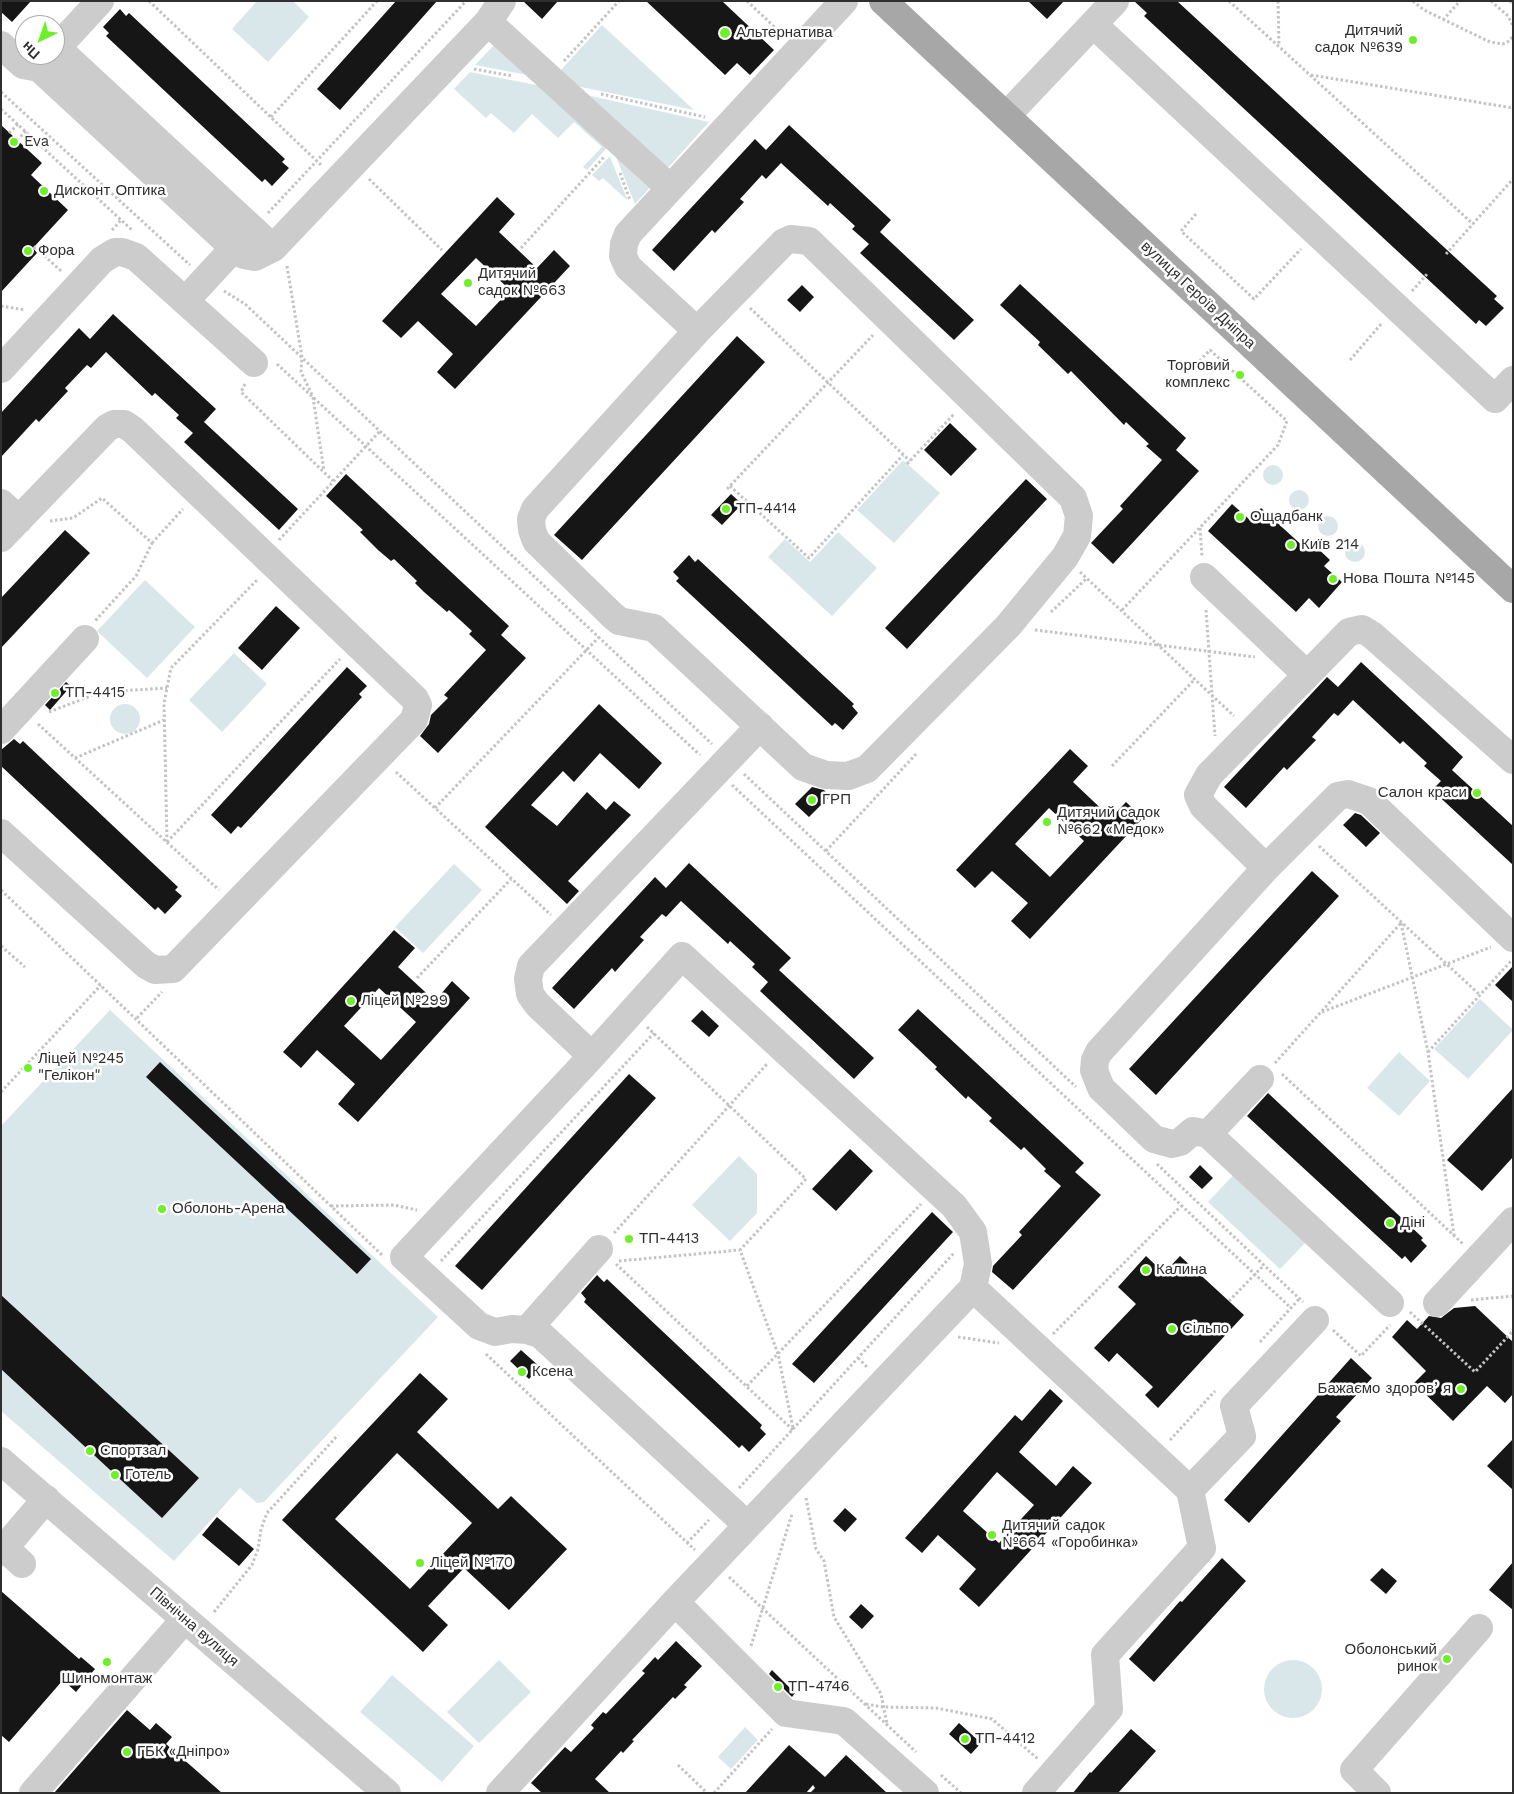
<!DOCTYPE html>
<meta charset="utf-8">
<style>
body{margin:0}
#map{position:relative;width:1514px;height:1794px;overflow:hidden;background:#fff;font-family:"Work Sans",sans-serif}
canvas{display:block}
.frame{position:absolute;inset:0;border:2px solid #2f2f2f;pointer-events:none}
.north{position:absolute;left:15px;top:15px;width:50px;height:50px;box-sizing:border-box;background:#fff;border:1px solid #acacac;border-radius:50%;rotate:222deg;font-size:14px;font-weight:700;line-height:20px;text-align:center;color:#2f2f2f}
.north::after{content:'';display:block;margin:auto;width:18px;height:22px;background:#6ef028;clip-path:polygon(50% 0,100% 100%,50% 72%,0 100%)}
</style>
<div id="map">
<canvas width="1514" height="1794"></canvas>
<div class="frame"></div>
<div class="north">Пн</div>
</div>
<script>
const context = document.querySelector('canvas').getContext('2d');
context.lineJoin = 'round';
function paint(path, color) { context.fillStyle = color; context.fill(path, 'evenodd'); }
const poly = rows => new Path2D(rows.map(r => 'M' + r).join(''));
function trace(path, color, width, dash) { context.strokeStyle = color; context.lineWidth = width; context.lineCap = dash ? 'butt' : 'round'; context.setLineDash(dash || []); context.stroke(path); }
function write(font, color, halo, rows, align = 'center') {
  context.font = font + ' "Work Sans",sans-serif'; context.lineWidth = 5; context.setLineDash([]); context.textBaseline = 'middle'; context.strokeStyle = halo; context.fillStyle = color; for (const [text, x, y, turn = 0] of rows) {
    context.save(); context.translate(x, y); context.rotate((+turn || 0) * Math.PI / 180); context.textAlign = isNaN(turn) ? turn : align; if (halo) context.strokeText(text, 0, 0); context.fillText(text, 0, 0); context.restore();
  }
}
paint(poly([
 [257,1,293,1,309,17,268,62,232,29],
 [602,25,694,110,576,86,560,71],
 [500,39,543,78,475,65],
 [470,72,556,89,613,141,587,170,583,167,602,147,574,122,558,138,532,114,514,133,491,113,486,118,454,89],
 [586,95,709,122,667,169],
 [614,152,656,181,635,204],
 [610,156,610,157,628,201,603,178,599,181,592,175],
 [903,460,940,493,894,543,857,510],
 '1263 475a10 10 0 1 1 20 0a10 10 0 1 1-20 0Z',
 '1289 500a10 10 0 1 1 20 0a10 10 0 1 1-20 0Z',
 '1318 526a10 10 0 1 1 20 0a10 10 0 1 1-20 0Z',
 [838,532,877,568,832,616,768,557,785,539,810,562],
 '1345 552a10 10 0 1 1 20 0a10 10 0 1 1-20 0Z',
 [145,580,195,627,147,678,97,631],
 [234,653,267,684,222,732,189,700],
 '110 719a15 15 0 1 1 30 0a15 15 0 1 1-30 0Z',
 [454,864,482,890,423,953,395,927],
 [1480,999,1513,1030,1468,1079,1434,1049],
 [110,1010,438,1317,264,1502,257,1503,240,1488,174,1561,1,1411,1,1126],
 [1399,1052,1430,1081,1399,1116,1367,1088],
 [739,1156,757,1174,757,1213,730,1241,692,1205],
 [1239,1169,1311,1237,1280,1269,1208,1202],
 '1264 1689a29 29 0 1 1 58 0a29 29 0 1 1-58 0Z',
 [499,1660,531,1692,479,1743,447,1712],
 [392,1675,474,1746,442,1782,360,1712],
 [745,1727,758,1740,731,1769,718,1757]
]), '#d9e7ea');
paint(poly([
 [1,1,31,1,12,22,1,12],
 [396,1,437,1,340,110,317,89],
 [523,1,558,1,542,19],
 [646,1,722,1,774,50,750,75,737,63,725,75],
 [1028,1,1064,1,1047,19],
 [1134,1,1177,1,1497,296,1494,299,1504,308,1486,326,1479,320,1476,324,1144,16,1147,13],
 [120,9,126,16,129,13,285,159,282,162,289,168,272,186,265,179,262,182,106,36,109,33,103,27],
 [1,125,42,163,31,175,68,210,33,248,37,253,1,292],
 [789,125,891,220,880,232,974,320,954,340,860,253,869,244,852,229,855,226,830,203,828,206,781,163,766,179,762,175,740,199,744,202,715,233,712,230,674,271,652,250,755,139,766,150],
 [497,197,515,214,499,232,537,268,554,250,570,266,455,389,437,372,453,354,418,321,401,338,382,321],
 [476,258,510,290,476,326,441,294],
 [1020,284,1186,438,1176,450,1199,471,1113,564,1091,543,1123,509,1120,506,1162,460,1146,446,1149,444,1126,422,1124,425,1071,371,1068,374,1038,345,1040,342,1000,305],
 [802,285,814,297,800,312,787,300],
 [113,314,216,409,204,422,298,509,279,530,184,442,193,433,176,418,179,415,155,393,152,396,106,352,91,368,87,365,65,388,68,391,39,422,36,419,1,457,1,413,79,328,90,339],
 [737,336,765,362,582,560,554,535],
 [950,423,977,449,951,476,924,450],
 [346,474,509,626,501,635,526,658,438,753,420,736,429,724,431,715,448,698,444,695,486,650,469,634,472,631,449,610,447,612,424,592,415,583,417,581,394,559,391,561,378,550,360,532,363,530,326,496],
 [1026,479,1047,499,907,649,885,628],
 [731,494,742,504,722,525,711,515],
 [1232,504,1250,520,1261,508,1306,549,1312,543,1330,560,1324,566,1342,582,1319,608,1309,598,1296,612,1208,531],
 [65,530,90,553,1,648,1,598],
 [689,555,695,562,698,559,854,704,852,706,858,713,843,730,835,723,832,726,676,581,679,578,673,572],
 [276,606,300,628,262,670,238,648],
 [1361,662,1463,757,1452,770,1513,826,1513,865,1432,790,1441,781,1424,766,1427,763,1403,741,1400,744,1353,700,1338,716,1334,713,1312,737,1316,740,1287,770,1284,767,1246,808,1224,787,1327,677,1338,687],
 [347,667,367,686,359,694,362,697,241,828,238,826,231,834,211,815],
 [66,682,71,686,50,710,45,705],
 [599,704,662,763,639,789,600,753,574,782,563,771,531,805,557,826,587,792,606,810,614,801,631,815,568,881,579,891,567,904,485,827],
 [14,739,20,744,23,741,178,887,175,890,182,896,165,914,158,907,155,910,1,766,1,750],
 [1070,749,1088,766,1073,782,1111,818,1126,802,1143,818,1030,939,1011,921,1028,903,992,871,975,888,956,870],
 [1049,808,1084,841,1050,877,1015,844],
 [812,787,824,790,830,796,809,817,795,804],
 [1355,813,1361,815,1380,833,1366,847,1343,825],
 [689,863,791,958,779,970,874,1058,854,1079,760,991,768,982,752,967,755,964,730,941,728,944,681,901,666,917,662,914,640,937,644,940,623,963,615,972,612,968,574,1009,552,988,655,877,666,888],
 [1312,871,1339,896,1156,1095,1129,1069],
 [394,930,415,948,398,967,435,1001,452,981,470,998,358,1122,338,1104,355,1084,317,1050,301,1068,283,1052],
 [379,988,416,1022,381,1060,344,1026],
 [1513,966,1513,1002,1495,985],
 [918,1009,1084,1163,1075,1172,1101,1195,1013,1290,992,1272,993,1266,1022,1235,1019,1232,1061,1186,1044,1171,1046,1169,1024,1147,1021,1150,989,1121,992,1118,968,1096,966,1099,935,1069,937,1067,898,1030],
 [702,1010,719,1026,709,1037,691,1021],
 [160,1062,371,1259,357,1274,146,1077],
 [629,1074,656,1098,482,1290,455,1266],
 [1513,1088,1513,1157,1482,1191,1447,1160],
 [1268,1093,1423,1238,1421,1240,1427,1246,1411,1263,1405,1256,1402,1259,1247,1116],
 [850,1149,873,1171,836,1211,812,1189],
 [1200,1165,1213,1178,1202,1189,1189,1177],
 [932,1212,953,1232,814,1383,792,1364],
 [1146,1256,1164,1273,1180,1256,1244,1315,1158,1408,1145,1395,1153,1387,1117,1353,1109,1362,1094,1348,1136,1304,1118,1287],
 [597,1275,604,1282,607,1279,762,1425,760,1428,766,1434,749,1452,742,1445,739,1448,584,1302,586,1299,581,1293],
 [1,1295,199,1478,162,1518,1,1369],
 [1475,1306,1513,1342,1513,1394,1505,1403,1487,1386,1453,1421,1414,1383,1426,1371,1392,1337,1407,1320,1417,1329,1429,1316,1441,1318,1454,1308],
 [521,1350,540,1367,529,1379,510,1361],
 [1351,1358,1372,1378,1336,1417,1341,1421,1249,1523,1224,1500],
 [420,1373,448,1399,417,1432,498,1509,511,1496,567,1549,509,1610,464,1568,428,1606,448,1625,423,1652,282,1520],
 [397,1453,472,1523,410,1589,335,1519],
 [1050,1389,1063,1401,1019,1452,1056,1486,1073,1466,1092,1483,979,1607,959,1589,976,1569,938,1535,922,1553,905,1538,1015,1415,1022,1421],
 [997,1472,1034,1505,999,1543,963,1511],
 [1513,1439,1513,1490,1487,1466],
 [845,1508,857,1519,845,1532,833,1521],
 [217,1517,254,1549,239,1566,202,1535],
 [1222,1558,1246,1581,1154,1682,1129,1659,1180,1601,1182,1602],
 [1513,1562,1513,1610,1489,1590],
 [1382,1568,1397,1581,1386,1594,1370,1580],
 [1,1591,79,1659,81,1657,95,1669,76,1692,63,1680,9,1742,1,1735],
 [861,1604,874,1616,862,1629,849,1617],
 [676,1641,702,1666,684,1685,687,1687,675,1699,673,1697,632,1740,634,1741,623,1753,621,1751,595,1779,610,1793,542,1793,531,1783,565,1747,571,1752,594,1728,591,1725,603,1712,606,1714,645,1673,642,1671,655,1657,658,1660],
 [772,1670,795,1693,792,1697,769,1674],
 [127,1710,150,1730,156,1723,172,1737,166,1744,222,1793,54,1793],
 [959,1723,981,1743,971,1754,949,1734],
 [1131,1729,1156,1751,1118,1793,1073,1793,1090,1772,1091,1773],
 [789,1745,825,1777,846,1755,887,1793,810,1793,815,1788,813,1785,806,1793,745,1793]
]), '#161616');
trace(poly([
 [149,1,322,166],
 [747,1,782,34],
 [1229,1,1473,224],
 [1278,1,1279,46],
 [1413,1,1424,10,1490,42,1503,44,1509,41,1513,36],
 [1491,1,1508,16,1513,26],
 [1510,1,1513,4],
 [1443,20,1460,1],
 [564,61,619,1],
 [474,69,512,76],
 [1311,75,1513,108],
 [1,92,190,265],
 [601,94,705,117],
 [1,109,133,231],
 [271,117,377,1],
 [9,133,18,124],
 [17,140,26,131],
 [620,173,630,200],
 [369,179,442,250],
 [268,213,466,1],
 [1196,214,1181,231,1254,299,1301,249],
 [112,230,121,220],
 [521,248,604,157],
 [34,249,35,247,61,271],
 [1446,254,1513,179],
 [287,266,302,357,301,372,313,397,324,471],
 [224,291,245,304,712,744],
 [1412,291,1428,273],
 [1,306,25,310],
 [750,308,910,461],
 [1350,360,1382,323],
 [277,364,700,755],
 [245,384,241,392,333,481],
 [907,464,955,413],
 [730,486,809,558,903,455],
 [727,489,873,335],
 [50,521,73,518,102,498,152,543,136,576,95,621],
 [1200,528,1202,557],
 [279,540,380,431],
 [152,543,183,509],
 [1080,572,1234,716],
 [1122,610,1278,445,1287,421,1210,350,1194,367],
 [1206,610,1215,736],
 [1051,612,1087,578],
 [1035,630,1255,657],
 [49,712,101,692,167,688],
 [38,724,219,890],
 [75,758,164,720],
 [1112,766,1195,679],
 [396,772,551,915],
 [744,774,1076,1087],
 [732,785,1291,1308],
 [435,808,599,637],
 [167,842,164,703,171,668,258,579],
 [167,842,340,659],
 [1319,846,1480,995],
 [826,851,916,754],
 [1,890,382,1255],
 [1401,923,1428,1052,1454,1235],
 [1,946,25,967],
 [417,978,511,879],
 [1322,1012,1491,947],
 [137,1018,162,992],
 [647,1027,806,1179,740,1250,778,1354,793,1428],
 [1428,1052,1511,961],
 [1275,1063,1401,923],
 [1282,1074,1463,1244],
 [1,1092,101,985],
 [1157,1164,1303,1302],
 [331,1206,394,1205,417,1210],
 [614,1233,767,1064],
 [441,1261,654,1033],
 [619,1261,740,1250],
 [616,1264,793,1430],
 [1471,1300,1513,1296],
 [1229,1301,1264,1265],
 [1410,1312,1475,1372,1513,1331],
 [1333,1330,1361,1356,1390,1325],
 [1053,1334,1181,1206],
 [958,1337,999,1343],
 [1260,1342,1300,1298],
 [486,1354,695,1550],
 [858,1358,868,1368],
 [747,1386,921,1204],
 [1170,1440,1215,1391],
 [739,1488,954,1253],
 [806,1498,816,1549,824,1561,834,1617,881,1694,887,1724],
 [687,1543,709,1520],
 [729,1577,916,1752],
 [214,1612,252,1565,258,1549,261,1529,267,1513,338,1435],
 [751,1646,792,1514],
 [866,1704,883,1707,936,1708,992,1719,1038,1759],
 [678,1765,707,1793],
 [941,1775,961,1793],
 [714,1793,772,1729]
]), '#c3c3c3', 3, [2.5, 2.5]);
trace(poly([
 [488,22,669,187],
 [1094,25,1495,399,1513,380],
 [1,45,23,65,39,68,234,248,244,255,255,257,273,248,488,22,502,1],
 [57,48,273,248],
 [55,50,100,1],
 [1006,116,1115,1],
 [185,301,234,248],
 [697,331,784,242,791,239,809,241,1073,498,1079,516,1077,536,1065,557,1008,626,867,769,848,776,826,775,803,767,654,628,619,621,612,615,536,541,532,530,531,519,535,509,697,331,628,267,623,256,624,244,628,234,844,1],
 [1,369,102,260,115,252,122,252,136,257,254,363],
 [1,503,19,520],
 [1,538,107,428,114,424,124,424,133,430,415,699,418,705,414,720,173,969,155,970,146,965,1,833],
 [1204,577,1307,675],
 [1,730,85,639],
 [1266,868,1203,806,1198,795,1209,775,1349,632,1362,629,1372,635,1513,760],
 [592,1056,537,1004,530,994,528,979,531,966,760,726],
 [1208,1134,1260,1079],
 [973,1288,1190,1490,1202,1548,1105,1655,1109,1709,1036,1793],
 [1390,1303,1208,1134,1193,1131,1180,1142,1172,1144,1154,1139,1101,1088,1094,1070,1095,1060,1099,1052,1266,868,1338,796,1348,794,1369,801,1513,938],
 [1437,1303,1513,1221],
 [527,1330,599,1249],
 [1,1461,387,1793],
 [1190,1490,1242,1436,1234,1406,1315,1320],
 [5,1548,22,1564],
 [1,1552,46,1499],
 [675,1602,786,1713,844,1721,925,1793],
 [33,1793,185,1619],
 [500,1793,675,1602,973,1288,978,1264,973,1232,954,1206,682,956,592,1056,404,1257,479,1326,495,1332,512,1329,527,1330,540,1334,747,1525],
 [1377,1793,1354,1770,1479,1628]
]), '#ccc', 28);
trace(poly([
 [883,1,1513,589]
]), '#a7a7a7', 28);
for (const [x, y, r, color] of [
 [725,33,6,"#6ef028"],
 [1413,40,5,"#6ef028"],
 [14,142,5,"#6ef028"],
 [44,191,5,"#6ef028"],
 [28,251,5,"#6ef028"],
 [468,283,5,"#6ef028"],
 [1240,375,5,"#6ef028"],
 [726,509,5,"#6ef028"],
 [1240,517,5,"#6ef028"],
 [1291,545,5,"#6ef028"],
 [1333,579,5,"#6ef028"],
 [55,693,5,"#6ef028"],
 [1477,793,5,"#6ef028"],
 [812,800,5,"#6ef028"],
 [1047,822,5,"#6ef028"],
 [351,1001,5,"#6ef028"],
 [28,1068,5,"#6ef028"],
 [162,1209,5,"#6ef028"],
 [1390,1223,5,"#6ef028"],
 [629,1239,5,"#6ef028"],
 [1146,1270,5,"#6ef028"],
 [1172,1329,5,"#6ef028"],
 [522,1372,5,"#6ef028"],
 [1461,1389,5,"#6ef028"],
 [90,1451,5,"#6ef028"],
 [115,1475,5,"#6ef028"],
 [992,1535,5,"#6ef028"],
 [420,1563,5,"#6ef028"],
 [1447,1659,5,"#6ef028"],
 [107,1662,5,"#6ef028"],
 [778,1687,5,"#6ef028"],
 [965,1739,5,"#6ef028"],
 [127,1752,5,"#6ef028"]
]) { const dot = new Path2D(); dot.arc(x, y, r, 0, 2 * Math.PI); context.fillStyle = color; context.fill(dot); trace(dot, '#fff', 2); }
write('15px', '#2f2f2f', '#fff', [
 ["Дитячий",1403,31,"right"],
 ["садок №639",1403,48,"right"],
 ["Альтернатива",736,33],
 ["Eva",24,142],
 ["Дисконт Оптика",54,191],
 ["Фора",38,251],
 ["Дитячий",478,274],
 ["садок №663",478,291],
 ["Торговий",1230,366,"right"],
 ["комплекс",1230,383,"right"],
 ["ТП-4414",736,509],
 ["Ощадбанк",1250,517],
 ["Київ 214",1301,545],
 ["Нова Пошта №145",1343,579],
 ["ТП-4415",65,693],
 ["Салон краси",1467,793,"right"],
 ["ГРП",822,800],
 ["Дитячий садок",1057,813],
 ["№662 «Медок»",1057,830],
 ["Ліцей №299",361,1001],
 ["Ліцей №245",38,1059],
 ["\"Гелікон\"",38,1076],
 ["Оболонь-Арена",172,1209],
 ["Діні",1400,1223],
 ["ТП-4413",639,1239],
 ["Калина",1156,1270],
 ["Сільпо",1182,1329],
 ["Ксена",532,1372],
 ["Бажаємо здоровʼя",1451,1389,"right"],
 ["Спортзал",100,1451],
 ["Готель",125,1475],
 ["Дитячий садок",1002,1526],
 ["№664 «Горобинка»",1002,1543],
 ["Ліцей №170",430,1563],
 ["Оболонський",1437,1650,"right"],
 ["ринок",1437,1667,"right"],
 ["Шиномонтаж",107,1679,"center"],
 ["ТП-4746",788,1687],
 ["ТП-4412",975,1739],
 ["ГБК «Дніпро»",137,1752]
], 'left');
write('15px', '#2f2f2f', '#fff', [
 ["вулиця Героїв Дніпра",1198,295,43],
 ["Північна вулиця",194,1627,41]
]);
</script>
